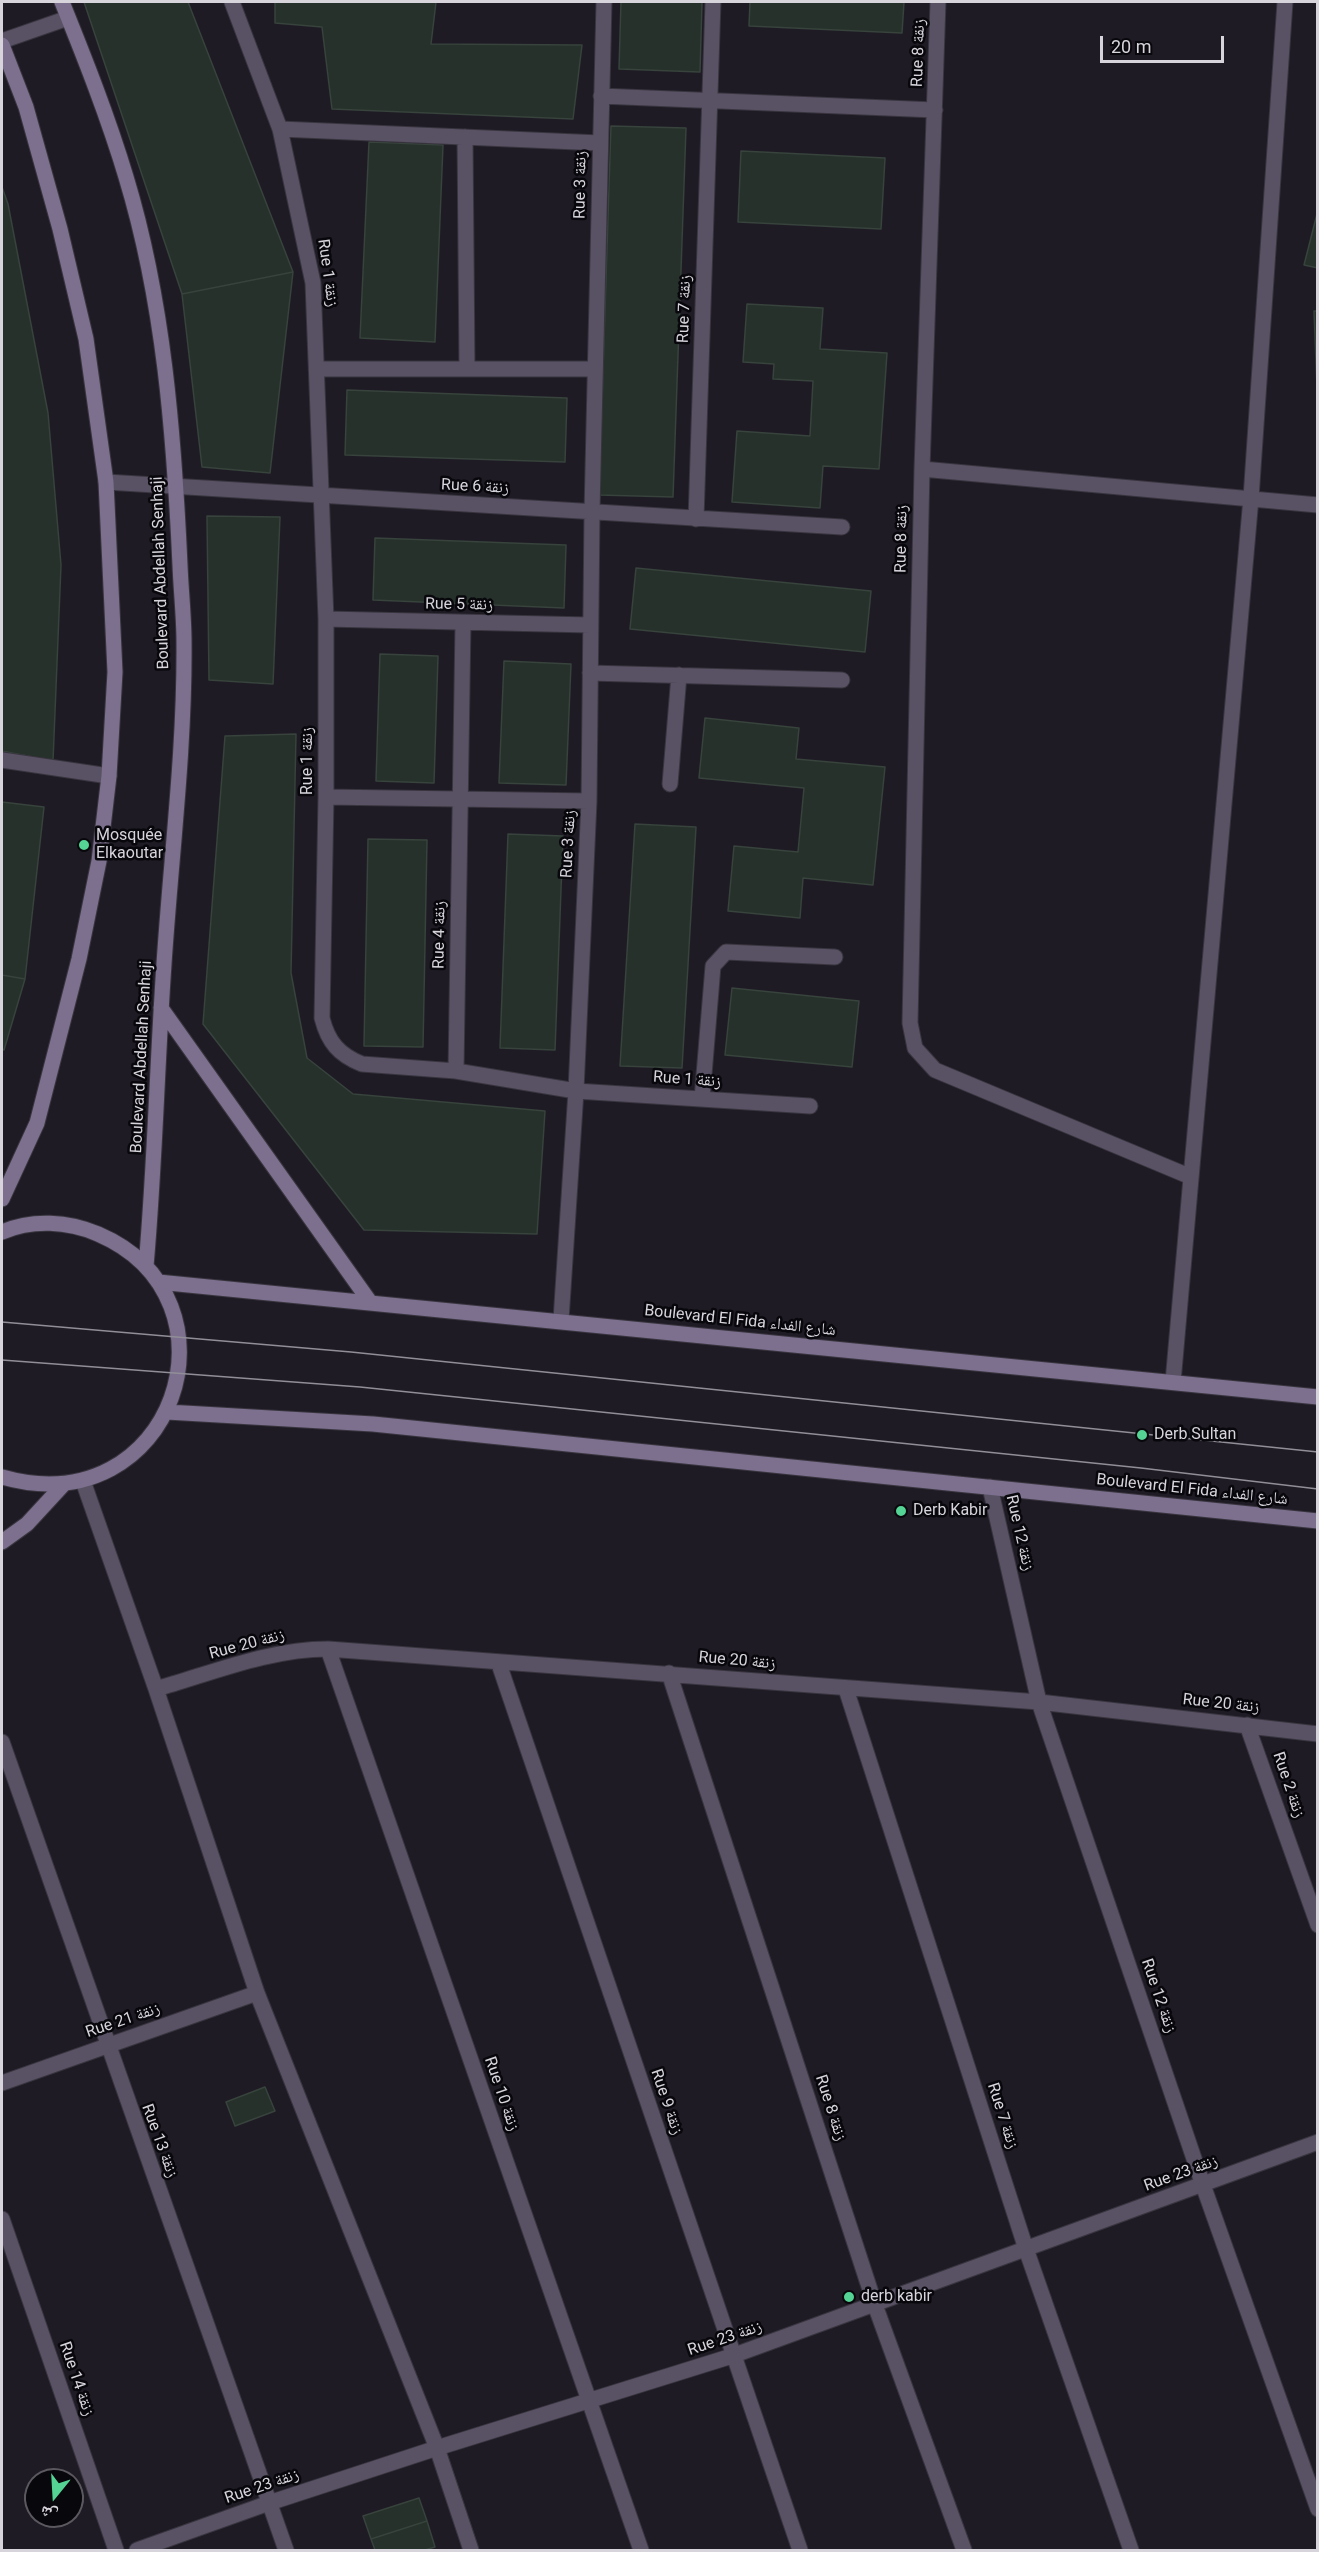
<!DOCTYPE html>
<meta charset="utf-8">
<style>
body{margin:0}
#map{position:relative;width:1319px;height:2552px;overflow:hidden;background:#1f1b25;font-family:Roboto,"Noto Naskh Arabic",sans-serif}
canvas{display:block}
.frame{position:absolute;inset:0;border:3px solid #d7d4dc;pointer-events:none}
.north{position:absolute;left:24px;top:2468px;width:60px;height:60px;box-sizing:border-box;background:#08070b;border:2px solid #5b595f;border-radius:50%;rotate:198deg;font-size:16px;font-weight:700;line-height:24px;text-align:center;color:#d7d4dc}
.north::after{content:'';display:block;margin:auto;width:21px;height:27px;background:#54d395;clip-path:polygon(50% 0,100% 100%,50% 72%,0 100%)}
.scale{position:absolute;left:1100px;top:36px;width:124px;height:27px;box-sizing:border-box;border:3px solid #d7d4dc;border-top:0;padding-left:8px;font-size:18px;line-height:21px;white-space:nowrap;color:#d7d4dc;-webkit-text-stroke:4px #08070b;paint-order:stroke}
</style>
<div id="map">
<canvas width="1319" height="2552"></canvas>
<div class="frame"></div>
<div class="north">ش</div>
<div class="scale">20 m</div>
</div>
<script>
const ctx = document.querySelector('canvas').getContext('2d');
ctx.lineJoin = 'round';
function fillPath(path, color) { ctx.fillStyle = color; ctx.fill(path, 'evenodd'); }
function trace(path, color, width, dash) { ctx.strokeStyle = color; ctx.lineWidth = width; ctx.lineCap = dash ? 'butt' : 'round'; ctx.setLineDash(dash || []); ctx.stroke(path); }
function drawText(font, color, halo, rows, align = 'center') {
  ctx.font = font + ' Roboto,"Noto Naskh Arabic",sans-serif'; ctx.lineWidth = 5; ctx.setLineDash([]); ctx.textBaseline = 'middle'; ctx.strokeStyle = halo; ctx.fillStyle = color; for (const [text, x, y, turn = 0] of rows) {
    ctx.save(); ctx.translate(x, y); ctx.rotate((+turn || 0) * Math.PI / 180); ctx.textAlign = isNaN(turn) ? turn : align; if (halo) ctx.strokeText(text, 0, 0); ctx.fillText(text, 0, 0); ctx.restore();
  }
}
const building = new Path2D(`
 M84,2H188L293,272L182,294Z
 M275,2H436L431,44L582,45L573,119L332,109L322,27L275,23Z
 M621,2H702L700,72L619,69Z
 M750,2H904L902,33L749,26Z
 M611,126L686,128L673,497L599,495Z
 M369,142L443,145L435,342L360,338Z
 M741,151L885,158L881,229L738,222Z
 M2,187L8,204L48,413L61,565L53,761L2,751Z
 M1318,210V268L1304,265Z
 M293,272L270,473L202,467L182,294Z
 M747,304L823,308L820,349L887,353L879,469L823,466L820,508L732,502L737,431L810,436L813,381L773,379L774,364L743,362Z
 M1314,311H1318V388H1317Z
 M347,390L567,398L565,462L345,455Z
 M207,516L280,517L273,684L209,680Z
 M375,538L566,545L564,608L373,600Z
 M636,568L871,591L865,652L630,629Z
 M380,654L438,656L434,783L376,781Z
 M504,661L571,664L566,785L499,783Z
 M705,718L799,728L796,759L885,767L873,885L803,878L800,918L728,911L734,846L798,852L804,788L699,778Z
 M296,734L291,973L307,1058L353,1094L545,1111L537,1234L364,1230L203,1024L225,736Z
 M2,802L44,807L25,979L2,975Z
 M635,824L696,827L682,1068L620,1066Z
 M508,834L563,836L555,1050L500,1048Z
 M368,839L427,840L423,1047L364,1046Z
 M2,975L25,979L4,1050L2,1049Z
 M732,988L859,1001L852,1067L725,1055Z
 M265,2087L275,2111L235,2126L226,2102Z
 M419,2498L427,2521L371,2539L363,2516Z
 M427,2521L435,2547L425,2550H375L371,2539Z`);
fillPath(building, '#25312a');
trace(building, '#37433c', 1.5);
const street = new Path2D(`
 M232,2L280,129L313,283L326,619V797L322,1018C328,1042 339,1055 362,1064L456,1071L576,1091L810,1106
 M938,2L922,469L910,1023L915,1048L935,1070L1191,1177
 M2,41L68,18
 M601,96L935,110
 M280,129L600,143
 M465,137L467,367
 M319,369H595
 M922,469L1318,505
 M106,482L842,527
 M696,519L713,2
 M326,619L590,625
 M590,673L842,680
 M2,760L109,776
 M670,784L679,675
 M326,797L589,801
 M456,1071L463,623
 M702,1099L713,966L726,952L835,957
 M561,1320L576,1091L589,801L592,511L604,2
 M1173,1382L1251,498L1285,2
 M83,1481L156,1689L257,1993L437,2448L471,2550
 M990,1487L1039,1702L1203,2185L1318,2509
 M328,1649L641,2550
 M499,1664L800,2550
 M669,1673L875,2305L964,2550
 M156,1689C212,1673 269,1649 328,1649L1039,1702L1318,1734
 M846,1689L1026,2249L1131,2550
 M1247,1725L1318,1925
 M2,1742L286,2550
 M2,2083L257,1993
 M2,2219L116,2550
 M137,2550L269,2503L437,2448L732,2356L1318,2142`);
const secondary = new Path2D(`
 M62,2C85,59 108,117 126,177C164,302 174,435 180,565C181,591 184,617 184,642C185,749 171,857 164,964C157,1065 155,1165 146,1266
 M2,45L26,107L60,229L86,339L106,482L115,672L109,776L99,861L79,959L37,1123L2,1199
 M161,1008L370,1302
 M2,1232C32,1219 68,1221 98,1234C249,1299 174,1526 2,1477
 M158,1282L1318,1397
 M167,1412L373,1424L1318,1521
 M2,1542L27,1524L63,1485`);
trace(street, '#39353f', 17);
trace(secondary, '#39353f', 17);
trace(street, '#595265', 15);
trace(secondary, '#7c708e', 15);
trace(new Path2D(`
 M2,1322L351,1352L1318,1452
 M2,1360L360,1387L1141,1468L1318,1489`), '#918e97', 1.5);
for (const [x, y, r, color] of [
 [84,845,6,"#54d395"],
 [1142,1435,6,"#54d395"],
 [901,1511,6,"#54d395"],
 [849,2297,6,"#54d395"]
]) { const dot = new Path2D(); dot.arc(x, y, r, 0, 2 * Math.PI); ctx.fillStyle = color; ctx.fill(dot); trace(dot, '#08070b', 2); }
drawText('16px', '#d7d4dc', '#08070b', [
 ["Rue 8 زنقة",919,53,-88],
 ["Rue 3 زنقة",581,185,-89],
 ["Rue 1 زنقة",327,273,82],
 ["Rue 7 زنقة",685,309,-88],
 ["Rue 6 زنقة",475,487,3],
 ["Rue 8 زنقة",902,539,-89],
 ["Boulevard Abdellah Senhaji",161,573,-92],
 ["Rue 5 زنقة",459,605,1],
 ["Rue 1 زنقة",308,761,-90],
 ["Rue 3 زنقة",569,844,-87],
 ["Rue 4 زنقة",440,935,-89],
 ["Boulevard Abdellah Senhaji",142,1057,-87],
 ["Rue 1 زنقة",687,1080,4],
 ["Boulevard El Fida شارع الفداء",740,1321,6],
 ["Boulevard El Fida شارع الفداء",1192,1490,6],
 ["Rue 12 زنقة",1019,1533,77],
 ["Rue 20 زنقة",247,1645,-15],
 ["Rue 20 زنقة",737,1661,5],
 ["Rue 20 زنقة",1221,1704,6],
 ["Rue 2 زنقة",1288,1785,71],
 ["Rue 12 زنقة",1158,1996,71],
 ["Rue 21 زنقة",123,2021,-19],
 ["Rue 10 زنقة",501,2094,71],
 ["Rue 9 زنقة",666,2102,71],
 ["Rue 8 زنقة",830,2108,72],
 ["Rue 7 زنقة",1002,2116,72],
 ["Rue 13 زنقة",159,2141,70],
 ["Rue 23 زنقة",1181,2174,-20],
 ["Rue 23 زنقة",725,2339,-19],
 ["Rue 14 زنقة",76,2379,71],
 ["Rue 23 زنقة",262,2487,-19]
]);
drawText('16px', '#d7d4dc', '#08070b', [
 ["Mosquée",96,836],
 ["Elkaoutar",96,854],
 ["Derb Sultan",1154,1435],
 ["Derb Kabir",913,1511],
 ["derb kabir",861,2297]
], 'left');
</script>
